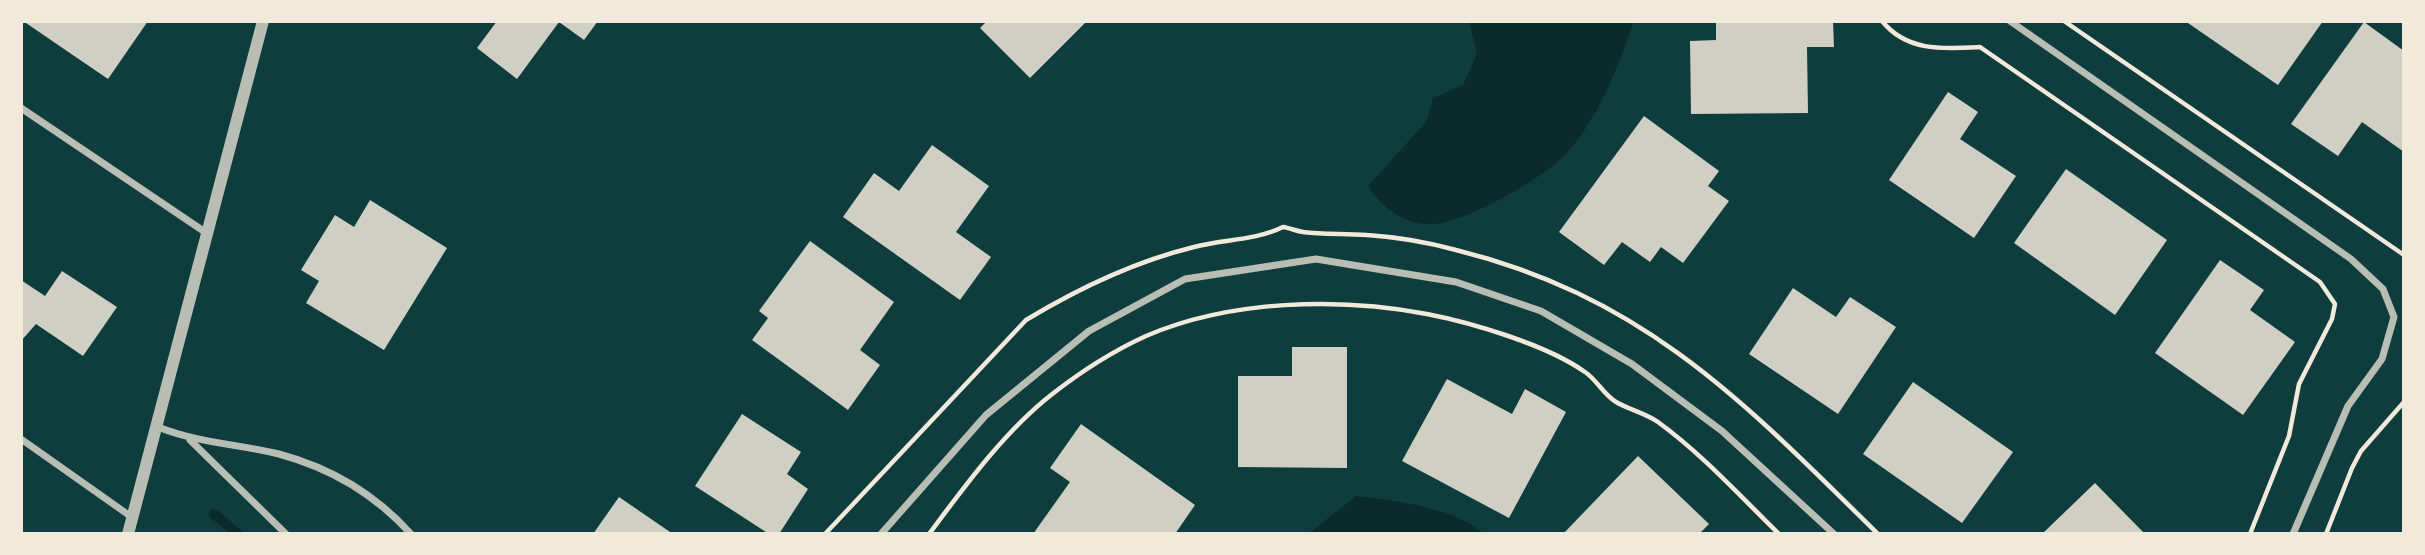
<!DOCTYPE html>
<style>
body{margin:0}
#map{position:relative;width:2425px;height:555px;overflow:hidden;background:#0f3d3e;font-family:"Archivo Narrow",sans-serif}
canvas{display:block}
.frame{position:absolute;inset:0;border:23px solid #f1e9da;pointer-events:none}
</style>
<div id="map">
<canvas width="2425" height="555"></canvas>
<div class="frame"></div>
</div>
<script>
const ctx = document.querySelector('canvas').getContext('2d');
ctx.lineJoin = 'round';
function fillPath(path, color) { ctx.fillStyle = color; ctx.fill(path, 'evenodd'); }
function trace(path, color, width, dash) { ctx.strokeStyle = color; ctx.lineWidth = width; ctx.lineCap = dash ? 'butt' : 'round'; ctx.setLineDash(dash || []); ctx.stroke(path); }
fillPath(new Path2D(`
 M1469,21H1634C1618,67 1597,123 1562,158C1539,180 1466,222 1434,224C1406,226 1382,208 1368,186L1426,122L1433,98L1463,85L1477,54Z
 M1356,496C1395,501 1455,507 1484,534H1308Z`), '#0a2a2b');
trace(new Path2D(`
 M214,514L238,534`), '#0a2a2b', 10);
fillPath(new Path2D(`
 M23,21H148L108,79Z
 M497,21H598L584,40L559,22L517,79L477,48Z
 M987,21H1087L1030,78L980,28Z
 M1716,21H1833L1834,47H1807L1808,113L1691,114L1690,41L1716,40Z
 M2185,21H2323L2278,85Z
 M2364,22L2404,51V152L2362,122L2338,156L2291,124Z
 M1948,92L1978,112L1960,139L2016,176L1974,238L1889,180Z
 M1644,116L1719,171L1708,186L1729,201L1683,263L1661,247L1650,262L1622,242L1604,265L1559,232Z
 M932,145L989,186L956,232L991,257L960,300L843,217L874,173L899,191Z
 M2066,169L2167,240L2115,315L2014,243Z
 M370,200L447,248L384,350L306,303L319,281L301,270L335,215L354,227Z
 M810,241L894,302L860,350L880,365L848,410L752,340L768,318L759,311Z
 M2220,260L2264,290L2250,310L2295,342L2243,415L2155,353Z
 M62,271L117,307L83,356L36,324L21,341V280L45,296Z
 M1793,288L1836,317L1850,297L1896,327L1838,414L1749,354Z
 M1292,347H1347V468L1238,467V376H1292Z
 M1447,379L1512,414L1525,389L1566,412L1509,518L1402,461Z
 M1913,382L2013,452L1962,523L1863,454Z
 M742,414L801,452L787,474L808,489L779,534H769L695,486Z
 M1081,424L1195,505L1175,534H1033L1070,482L1050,468Z
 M1638,456L1709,524L1699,534H1563Z
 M2095,483L2145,534H2042Z
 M619,497L673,534H593Z`), '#cfcfc3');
trace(new Path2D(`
 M1882,21C1907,52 1943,49 1980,47L2320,282L2335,304L2332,319L2299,384L2289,436L2250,534
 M2064,21L2404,255
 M825,534L1026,320C1079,288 1133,262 1194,247C1224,239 1254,241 1283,227C1290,228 1296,231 1303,232C1324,235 1346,233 1367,235C1397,237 1427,242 1456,250C1645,297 1745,403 1878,534
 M929,534C965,486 1004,432 1051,395C1079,373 1113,351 1146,336C1229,300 1339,297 1427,314C1473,323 1547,345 1585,372C1597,380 1603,394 1616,402C1630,410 1645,413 1658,422C1702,454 1740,496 1779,534
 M2326,534L2352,468L2361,451L2404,402`), '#f1e9da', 4.5);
trace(new Path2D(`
 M2010,21L2351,259L2383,289L2394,317L2382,359L2348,406L2293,534
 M21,108L208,234
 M158,427C198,443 238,444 279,454C331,468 375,494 411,534
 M21,439L133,518
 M190,440L286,534
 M881,534L986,415L1089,331L1185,279L1316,259L1456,282L1541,311L1632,364L1722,431L1834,534`), '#b8beb3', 7);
trace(new Path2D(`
 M128,534L263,21`), '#b8beb3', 12);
</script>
